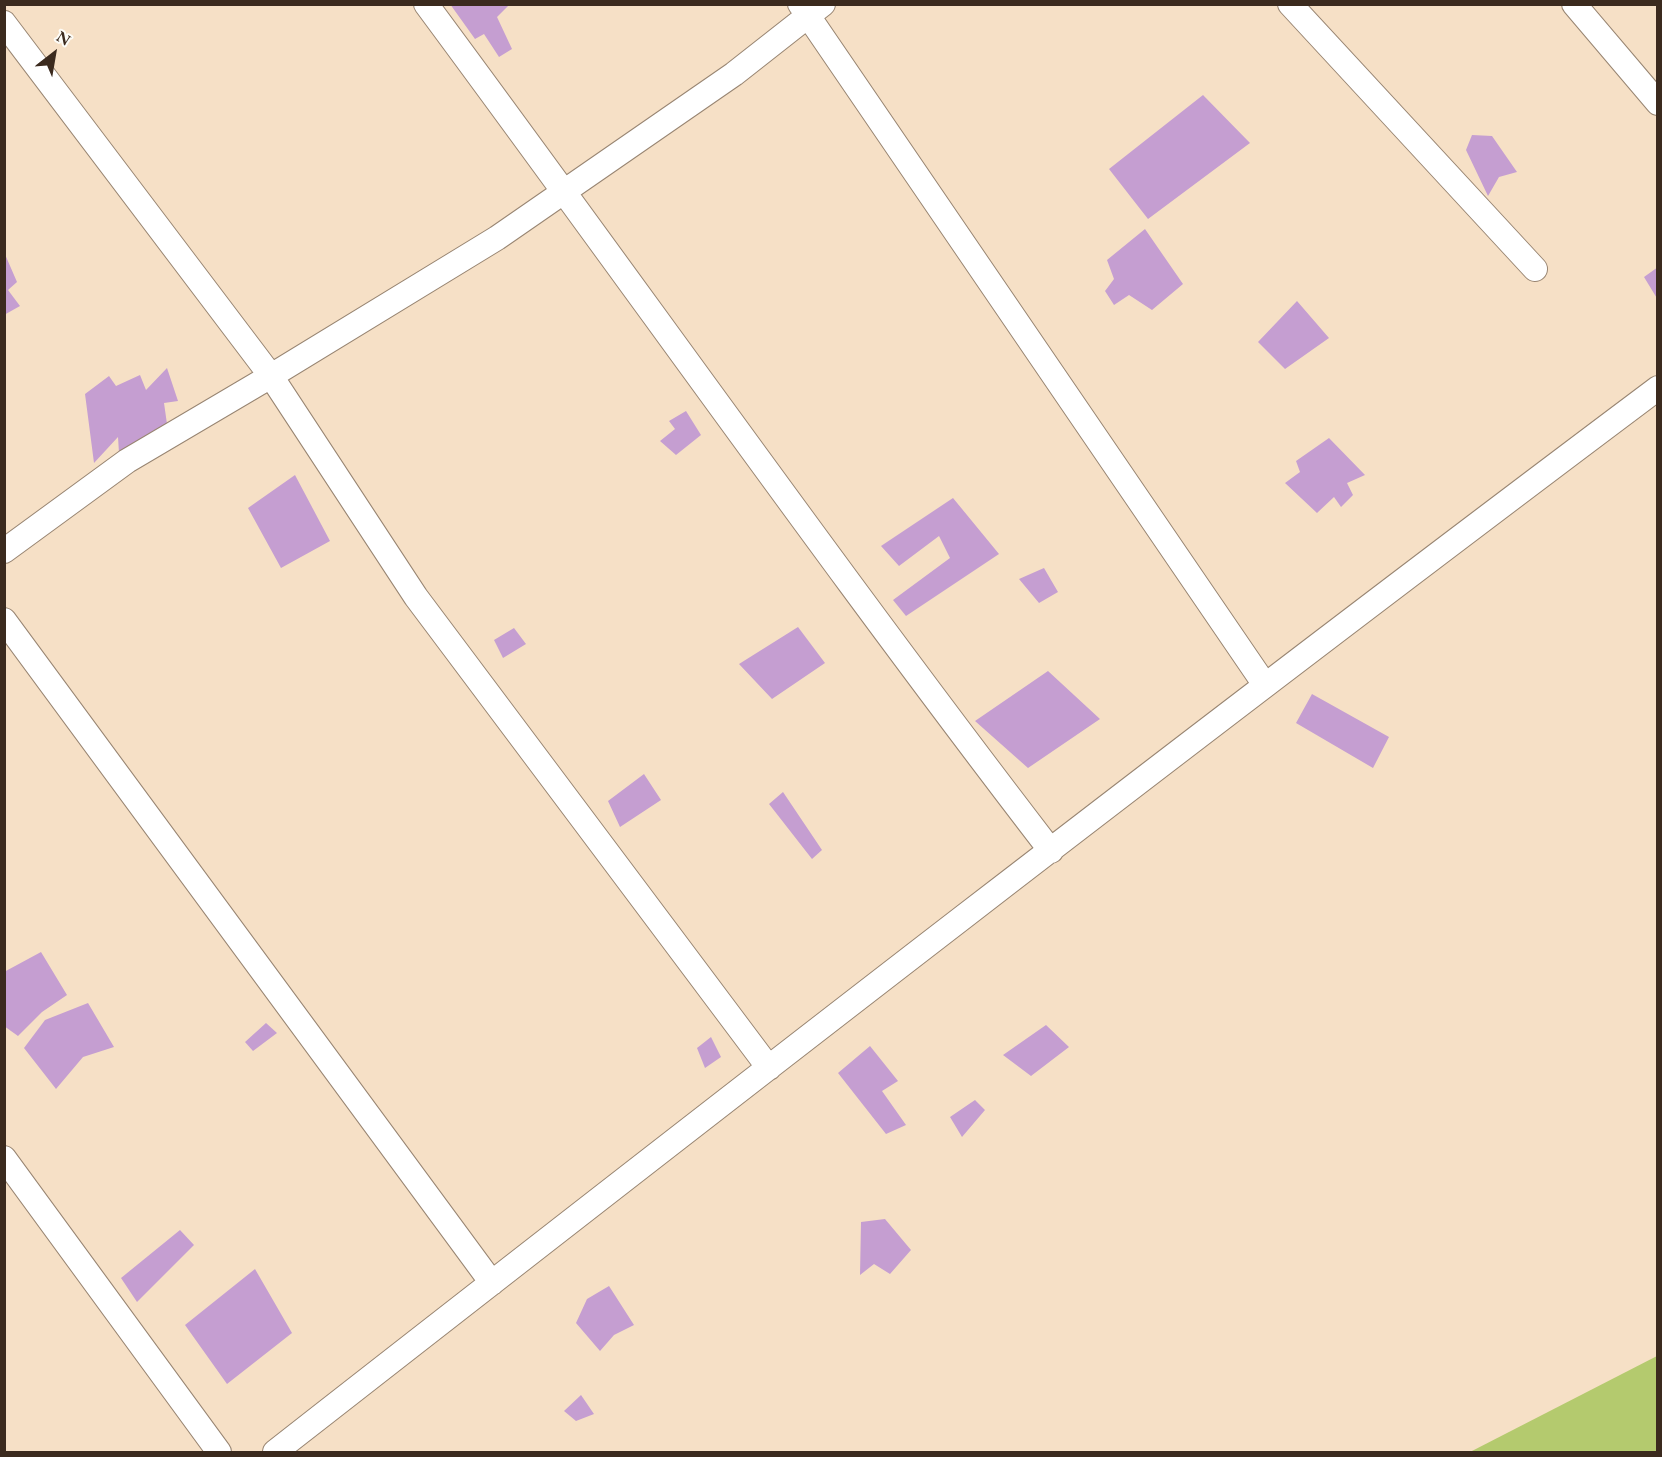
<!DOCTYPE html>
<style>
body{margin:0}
#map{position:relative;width:1662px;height:1457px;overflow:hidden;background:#f6e0c6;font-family:"EB Garamond",serif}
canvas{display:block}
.frame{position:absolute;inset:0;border:6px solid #3b2a1e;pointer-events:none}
.north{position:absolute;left:24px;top:24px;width:60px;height:60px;-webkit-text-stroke:4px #fdfcf7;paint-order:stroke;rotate:31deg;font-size:16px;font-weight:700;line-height:24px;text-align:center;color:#3b2a1e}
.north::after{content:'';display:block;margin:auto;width:21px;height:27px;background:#3b2a1e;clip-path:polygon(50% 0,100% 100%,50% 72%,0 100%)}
</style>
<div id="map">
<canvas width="1662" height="1457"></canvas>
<div class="frame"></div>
<div class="north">N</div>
</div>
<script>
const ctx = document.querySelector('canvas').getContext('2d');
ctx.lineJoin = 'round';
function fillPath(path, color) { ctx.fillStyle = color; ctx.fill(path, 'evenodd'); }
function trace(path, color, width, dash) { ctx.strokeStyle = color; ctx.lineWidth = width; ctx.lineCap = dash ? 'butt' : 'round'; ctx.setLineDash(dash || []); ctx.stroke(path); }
fillPath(new Path2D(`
 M1657,1356V1452H1470Z`), '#b4ca6e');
fillPath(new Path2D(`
 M450,4H510L497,17L512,49L499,57L484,34L475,39Z
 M1203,95L1250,143L1148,219L1109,169Z
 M1472,135L1492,136L1517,172L1499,177L1488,196L1466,150Z
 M1145,229L1183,284L1152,310L1129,295L1114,305L1105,291L1114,279L1107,260Z
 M4,252L17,282L8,290L20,306L4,315Z
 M1658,267V300L1644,277Z
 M1297,301L1329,338L1285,369L1258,342Z
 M167,368L178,401L164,403L167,424L119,453L118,437L94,463L85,394L109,376L116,386L140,375L146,390Z
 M686,411L701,435L676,455L660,441L675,429L669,421Z
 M1329,438L1365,475L1347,483L1353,495L1341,507L1334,497L1317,513L1285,483L1300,472L1296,461Z
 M295,475L330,541L281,568L248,508Z
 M953,498L999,554L906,616L893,600L950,558L939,536L899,566L881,546Z
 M1044,568L1058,592L1039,603L1019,579Z
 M798,627L825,663L772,699L739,664Z
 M514,628L526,644L503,658L494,640Z
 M1048,671L1100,719L1028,768L975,721Z
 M1312,694L1389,737L1373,768L1296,723Z
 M644,774L661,800L620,827L608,801Z
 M783,792L822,850L812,859L769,804Z
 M41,952L67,995L42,1012L18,1036L4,1026V972Z
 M88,1003L114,1047L83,1057L56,1089L24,1048L45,1020Z
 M266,1023L277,1033L253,1051L245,1042Z
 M1046,1025L1069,1047L1031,1076L1003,1055Z
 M711,1037L721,1057L705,1068L697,1048Z
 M870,1046L898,1081L882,1091L906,1125L886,1134L838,1073Z
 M975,1100L985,1110L962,1137L950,1117Z
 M885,1219L911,1250L890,1274L874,1264L860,1275L861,1222Z
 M180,1230L194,1245L137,1302L121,1278Z
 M255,1269L292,1333L227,1384L185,1325Z
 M609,1286L634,1325L614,1335L600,1351L576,1323L587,1299Z
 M581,1395L594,1414L576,1421L564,1411Z`), '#c59ed1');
const street = new Path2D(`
 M426,4C635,286 837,573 1051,851
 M800,4L1265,685
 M1290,4L1535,269
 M1574,4L1658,103
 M4,23L271,376L416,597L769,1068
 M4,551L127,461L271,376L497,238L734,74L823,4
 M4,620L492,1283
 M4,1158L219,1452
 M275,1452C733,1094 1193,737 1658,388`);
trace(street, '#988572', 26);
trace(street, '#fff', 24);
</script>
